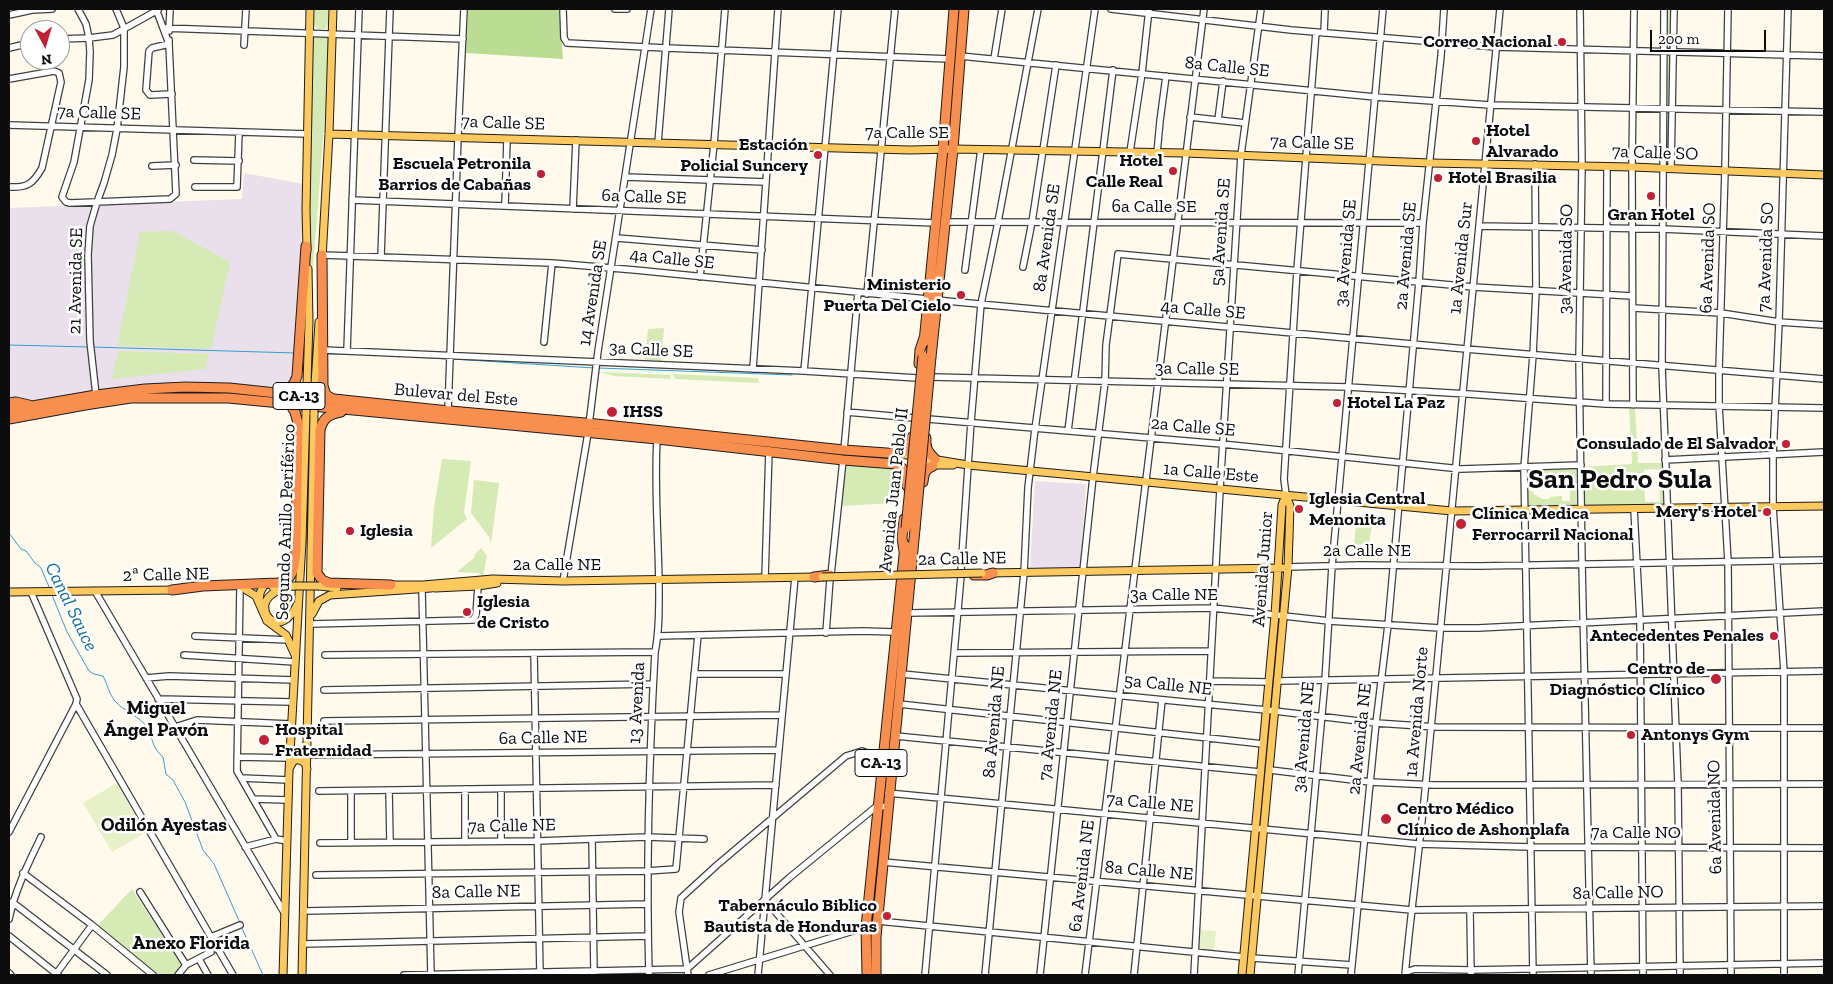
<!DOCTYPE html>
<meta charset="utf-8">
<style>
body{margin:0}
#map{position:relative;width:1833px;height:984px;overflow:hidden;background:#fffaec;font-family:"Zilla Slab",serif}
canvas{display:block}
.frame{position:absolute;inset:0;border:10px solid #0c0c0c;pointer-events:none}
.north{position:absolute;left:20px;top:20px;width:50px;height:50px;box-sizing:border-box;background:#fff;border:1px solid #9e9e9e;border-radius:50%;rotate:174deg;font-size:14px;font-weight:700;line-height:20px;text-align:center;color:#0c0c0c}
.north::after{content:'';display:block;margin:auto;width:18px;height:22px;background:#c12035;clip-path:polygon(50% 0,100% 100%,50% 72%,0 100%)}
.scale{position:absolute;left:1650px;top:30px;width:116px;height:22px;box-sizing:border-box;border:2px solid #0c0c0c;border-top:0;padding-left:6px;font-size:15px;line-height:18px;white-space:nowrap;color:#0c0c0c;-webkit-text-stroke:4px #fff;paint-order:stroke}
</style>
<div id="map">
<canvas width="1833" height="984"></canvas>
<div class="frame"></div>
<div class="north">N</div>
<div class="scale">200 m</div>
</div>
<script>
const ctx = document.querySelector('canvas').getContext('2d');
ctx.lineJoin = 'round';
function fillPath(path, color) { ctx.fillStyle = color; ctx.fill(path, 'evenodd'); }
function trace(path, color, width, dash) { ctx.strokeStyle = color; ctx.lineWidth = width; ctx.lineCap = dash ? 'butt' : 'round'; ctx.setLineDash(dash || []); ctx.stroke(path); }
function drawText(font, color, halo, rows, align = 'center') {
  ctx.font = font + ' "Zilla Slab",serif'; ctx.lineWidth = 5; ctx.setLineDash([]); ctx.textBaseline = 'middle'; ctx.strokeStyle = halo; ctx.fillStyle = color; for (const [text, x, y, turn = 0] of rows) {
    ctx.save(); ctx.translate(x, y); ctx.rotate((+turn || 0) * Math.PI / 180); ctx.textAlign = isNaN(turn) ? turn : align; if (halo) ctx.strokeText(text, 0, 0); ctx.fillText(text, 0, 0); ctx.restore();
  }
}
fillPath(new Path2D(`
 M244,173L304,184L295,377L285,387L179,381L105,389L9,407V208L242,199Z
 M1035,481L1086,484L1080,570L1030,567Z`), '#eae0ec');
fillPath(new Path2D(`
 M314,9H329V24L325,29H318L313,24Z
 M1664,9H1670L1669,164H1663Z
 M312,35L331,37L311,294L307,205Z
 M173,231L230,262L211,349L117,346L140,232Z
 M664,328L661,361L645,360L648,329Z
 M118,351L209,354L205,369L112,379Z
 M600,372L670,375L671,379L614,376Z
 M673,374L758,378L759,383L675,379Z
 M1629,406H1635L1638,463H1662L1665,505L1582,507L1581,467L1632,464ZM1650,469L1659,470L1660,502H1645L1644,470Z
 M442,459L471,461L464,513L467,519L431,548L434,508Z
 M844,463L900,467L896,503L839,506Z
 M1576,468L1577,507L1528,509L1526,470ZM1540,474H1550L1551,478H1561V474H1570V501H1562V496L1550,497V499H1541L1540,497H1537V495H1534L1533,491H1529V485H1534V481L1540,478Z
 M474,480L499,483L491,544L489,537L471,513Z
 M1356,523L1372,525L1369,544L1354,545Z
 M481,548L487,556L483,576L478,573L457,572L475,557L474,555Z
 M132,889L182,966L174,975H159L98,925Z`), '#d5eab4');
fillPath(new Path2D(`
 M468,9H559L563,59L466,53Z`), '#badc93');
fillPath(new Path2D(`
 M117,783L145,833L112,852L83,803Z
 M1200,930L1216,931L1214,952L1198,950Z`), '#e6f1c7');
trace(new Path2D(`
 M9,345L88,347
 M92,347L295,353
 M327,354H360
 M414,357L448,359
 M452,359L594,368
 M598,368L792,375
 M9,533L21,549L26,551L35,563L41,568L50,589
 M52,595L67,632L89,671L94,674L103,676C107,683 109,694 115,701C124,712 141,716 148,729C153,740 153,749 163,757L166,774L173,780L185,802L203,850L214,864L240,923
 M241,926L263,975`), '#339fd2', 1);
const minor = new Path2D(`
 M78,9L86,24L89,38L90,52L89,80L74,162L62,197L66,202L70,203L170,199L176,194L169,44L156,9
 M563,9L564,38L567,43L666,48L950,59
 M615,9H627
 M1111,9L1291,30L1496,47L1824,56
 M1580,9L1582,165L1579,359L1582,563L1591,975
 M1664,9L1662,366L1678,785L1680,975
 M1728,9L1725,170L1719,370V405L1728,562L1731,975
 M9,15L32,10L52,9
 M165,28L463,39
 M169,31L170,9
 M1324,33L1325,9
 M60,39L89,38L113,35L158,10
 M169,40V44L152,48L149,51L146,90L150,95L172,94
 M244,45L246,9
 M9,48L30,43
 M960,56L1375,97L1490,105L1824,112
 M994,59L1002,9
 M9,79L54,71L59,73L61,82L42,168C33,184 27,188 9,187
 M1190,117L1245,123
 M1218,120L1223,81
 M9,125L308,134
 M658,143L669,9
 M1130,152L1142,73L1149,9
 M1157,153L1160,121L1166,76
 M194,160L239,161
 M152,166L176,165
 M1671,168L1674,9
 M626,177L766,182
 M195,187H237L239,132
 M352,200L935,223
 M505,206L507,139
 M573,209L576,140
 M945,222L1423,223
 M1479,226L1662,229L1824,236
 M617,238L762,250
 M322,255L552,263L635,270L927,299
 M381,256L390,9
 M1023,267L1032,222L1056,65
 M965,270L981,149
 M700,277L714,144L725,9
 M867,294L895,9
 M936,300L1466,349L1824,379
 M1633,308L1721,313L1779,322L1824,325
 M544,342L552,263
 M323,350L804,371L917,378
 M347,351L359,9
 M753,369L778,9
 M804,371L838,9
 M932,377L1348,387L1468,394L1606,404L1824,408
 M94,397L96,395L90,341L88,255L90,226L97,202L104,183L112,155L117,129L124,67V28L116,9
 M1606,404L1607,166
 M1633,405L1632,167L1634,9
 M448,411L458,137L464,9
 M847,412L914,418
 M928,419L1222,444L1461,469L1581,465
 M1068,431L1113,70
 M844,450L858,293
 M1665,460L1824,452
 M1286,495L1284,479L1297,270L1316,32
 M1634,509L1640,621L1643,975
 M1288,567L1360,565L1480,566L1824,560
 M961,571L971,422L981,304L998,222L1038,9
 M831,575L843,460
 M765,578L769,450
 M563,581L588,433L598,351L651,9
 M240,588L237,771L276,839
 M422,590L431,975
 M95,591L285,914
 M908,613L1213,608L1329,621L1440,628H1478L1824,611
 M310,624L473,620L476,615L478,586
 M826,633L830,579
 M195,636L289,640
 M658,636L863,631L894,632
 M534,653L540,975
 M955,653L1211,651
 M184,655L295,662
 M325,655L655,652
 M694,674H786
 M902,674L1266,710L1376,723L1436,727L1824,728
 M146,678L169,676L294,680
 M1210,681L1269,682
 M1278,681L1824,671
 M324,690L653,684
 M158,699L292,702
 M76,704L233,975
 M899,704L1263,744
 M324,721L782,715
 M175,727L197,720L291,724
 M896,736L1260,772
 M308,755L779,750
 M237,757L289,758
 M1270,770L1370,782L1434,785L1824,784
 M241,778L289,780
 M465,789V842
 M501,789V841
 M389,790L390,842
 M319,791L776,785
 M888,793L1418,844L1531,847L1824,848
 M253,799L288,800
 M9,832L76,704L77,699L31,592
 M592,839L594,973
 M320,843L538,841L647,837L704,839
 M351,843V791
 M245,847L276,839L287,841
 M883,862L1412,910L1824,906
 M23,873L92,925L153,975
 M316,875L647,871L676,869L698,635
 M140,892L186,965
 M765,900L830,975
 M12,902L107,975
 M1470,910L1471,975
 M305,911L648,904
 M9,919C15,890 28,864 41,837
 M878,921L1244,957
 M9,936L58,975
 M211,937L240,925
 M303,944L648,936
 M1252,958L1352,965
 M199,959L208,975
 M1406,972L1415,969L1471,970L1824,963
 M9,973L11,975
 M56,974L92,925
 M178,975L186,965L211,952
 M404,975L687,969L789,878L877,806L889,807
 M649,975C646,867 649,760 655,652C659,633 659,614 659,594C659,542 654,491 657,439
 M688,975L679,912L681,898L717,865L846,756L862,751L882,759
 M709,975L866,927
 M758,975L795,577
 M925,975L961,576
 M985,975L1024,573L1028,488L1035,429L1095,9
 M1040,975L1093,477L1105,382L1106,345L1118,254L1473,287L1632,296
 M1085,975L1204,9
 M1134,975L1162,700
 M1194,975L1220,489L1241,155L1261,9
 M1298,975L1325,681L1332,566L1383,9
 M1351,975L1376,723L1388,625L1419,282L1423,223L1441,56L1444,9
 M1405,975C1411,910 1420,846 1426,781C1450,524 1475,266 1500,9
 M1533,975L1524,468L1533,355L1536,290L1535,164
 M1784,975V672L1773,507V456L1779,322L1788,9`);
const major = new Path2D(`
 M329,134L910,150L953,149L1185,153L1430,163L1632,167L1824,175
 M307,251L306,210L310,9
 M322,259L329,134L333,9
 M307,383L309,322L308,269
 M315,384L319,322
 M901,454L968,465L1452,511L1824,506
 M928,465H953
 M989,573L1283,568
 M386,585H423L493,579L563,581L817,577
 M319,586L337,588
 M273,587L295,586
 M284,587C278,590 272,593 268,598C256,613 280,640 297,605
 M243,588L256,596L267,621L286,635L295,655
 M435,588L478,586L497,583
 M9,592L177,590
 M259,601L260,593L263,587
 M312,614L319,601L330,595L431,588
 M290,767L294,760H300L305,763L307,769
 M283,975L289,771L302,542L306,412
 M302,975L314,413
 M1242,975L1275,615L1282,505L1286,495
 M1250,975L1288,567L1290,506L1286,495`);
const highway = new Path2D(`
 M322,255L323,386L326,395L333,399
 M924,342L943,149L954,9
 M931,357L953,149L964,9
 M919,364L920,350L924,338
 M279,393C289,390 294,386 297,376L306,246
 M9,403L16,402L29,405
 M9,410L96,395L145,389L185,387L229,388L439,410L596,424L844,450L901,454L910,447L912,437
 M341,412C329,414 323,418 320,430L317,573L322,580L329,583L391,585
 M9,419L85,405L131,398H228L657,439L843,460L895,464C906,468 907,475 907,486
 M926,438C925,448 928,452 935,459
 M923,482C924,473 925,469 933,466
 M904,519L902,538L904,551
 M974,575H987L993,573
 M814,577L830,575
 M172,590L203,586L278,583C295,580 294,565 296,551L298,423L295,412L290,404
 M867,975L866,927L905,545
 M876,975V937L915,529`);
trace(minor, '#3f3f3f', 8);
trace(major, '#1d1d1d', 9);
trace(highway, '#1d1d1d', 11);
trace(minor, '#fff', 5.5);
trace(major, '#fdc95e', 7);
trace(highway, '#f98f4f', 9);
const majorBridge = new Path2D(`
 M306,412L307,383
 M314,413L315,384
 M822,577L982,573
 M295,586H319`);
const highwayBridge = new Path2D(`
 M906,528L923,356
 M915,529L931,357`);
trace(majorBridge, '#1d1d1d', 9, []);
trace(highwayBridge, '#1d1d1d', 11, []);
trace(majorBridge, '#fdc95e', 7);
trace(highwayBridge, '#f98f4f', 9);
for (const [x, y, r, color] of [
 [1562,42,5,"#c12035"],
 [1476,141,5,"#c12035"],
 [818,155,5,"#c12035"],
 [1173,171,5,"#c12035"],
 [541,174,5,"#c12035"],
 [1438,178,5,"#c12035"],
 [1651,196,5,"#c12035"],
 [961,295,5,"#c12035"],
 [1337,403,5,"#c12035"],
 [612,412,6,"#c12035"],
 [1786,444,5,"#c12035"],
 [1299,509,5,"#c12035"],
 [1767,512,5,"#c12035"],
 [1461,524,6,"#c12035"],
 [350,531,5,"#c12035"],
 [467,612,5,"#c12035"],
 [1774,636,5,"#c12035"],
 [1716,679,6,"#c12035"],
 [1631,735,5,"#c12035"],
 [264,740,6,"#c12035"],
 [1386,819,6,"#c12035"],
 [887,916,5,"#c12035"]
]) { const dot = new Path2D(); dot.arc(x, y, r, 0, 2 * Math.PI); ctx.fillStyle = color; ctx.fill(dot); trace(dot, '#fff', 2); }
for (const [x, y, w] of [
 [299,396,52],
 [881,763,52]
]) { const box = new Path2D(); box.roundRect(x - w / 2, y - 13.5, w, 27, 4); ctx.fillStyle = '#fff'; ctx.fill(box); trace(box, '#0c0c0c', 1); }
drawText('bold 16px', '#0c0c0c', null, [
 ["CA-13",299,396],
 ["CA-13",881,763]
]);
drawText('bold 18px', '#0c0c0c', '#fff', [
 ["Correo Nacional",1552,42,"right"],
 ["Hotel",1486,131],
 ["Alvarado",1486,152],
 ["Estación",808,145,"right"],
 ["Policial Suncery",808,166,"right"],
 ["Hotel",1163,161,"right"],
 ["Calle Real",1163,182,"right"],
 ["Escuela Petronila",531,164,"right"],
 ["Barrios de Cabañas",531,185,"right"],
 ["Hotel Brasilia",1448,178],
 ["Gran Hotel",1651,215,"center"],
 ["Ministerio",951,285,"right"],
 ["Puerta Del Cielo",951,306,"right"],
 ["Hotel La Paz",1347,403],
 ["IHSS",623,412],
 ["Consulado de El Salvador",1776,444,"right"],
 ["Iglesia Central",1309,499],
 ["Menonita",1309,520],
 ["Mery's Hotel",1757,512,"right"],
 ["Clínica Medica",1472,514],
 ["Ferrocarril Nacional",1472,535],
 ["Iglesia",360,531],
 ["Iglesia",477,602],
 ["de Cristo",477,623],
 ["Antecedentes Penales",1764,636,"right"],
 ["Centro de",1705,669,"right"],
 ["Diagnóstico Clínico",1705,690,"right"],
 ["Hospital",275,730],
 ["Fraternidad",275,751],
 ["Antonys Gym",1641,735],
 ["Centro Médico",1397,809],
 ["Clínico de Ashonplafa",1397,830],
 ["Tabernáculo Biblico",877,906,"right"],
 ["Bautista de Honduras",877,927,"right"]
], 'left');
drawText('18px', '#0c0c0c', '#fff', [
 ["8a Calle SE",1227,67,6],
 ["7a Calle SE",99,113,2],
 ["7a Calle SE",503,123,2],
 ["7a Calle SE",907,133],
 ["7a Calle SE",1312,143,2],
 ["7a Calle SO",1655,153,2],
 ["6a Calle SE",644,197,2],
 ["6a Calle SE",1154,207],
 ["5a Avenida SE",1221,232,-86],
 ["8a Avenida SE",1047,238,-82],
 ["3a Avenida SE",1346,253,-85],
 ["2a Avenida SE",1406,256,-85],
 ["7a Avenida SO",1766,257,-88],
 ["1a Avenida Sur",1461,258,-84],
 ["6a Avenida SO",1708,258,-88],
 ["4a Calle SE",672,259,6],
 ["3a Avenida SO",1566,259,-89],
 ["21 Avenida SE",76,281,-89],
 ["14 Avenida SE",593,293,-81],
 ["4a Calle SE",1203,310,5],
 ["3a Calle SE",651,350,3],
 ["3a Calle SE",1197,369,1],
 ["Bulevar del Este",456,395,5],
 ["2a Calle SE",1193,427,5],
 ["1a Calle Este",1211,473,5],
 ["Avenida Juan Pablo II",894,490,-84],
 ["Segundo Anillo Periférico",286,522,-88],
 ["2a Calle NE",1367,551],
 ["2a Calle NE",962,559,-1],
 ["2a Calle NE",557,565],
 ["Avenida Junior",1263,569,-86],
 ["2ª Calle NE",166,575,-1],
 ["3a Calle NE",1174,595],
 ["5a Calle NE",1168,685,6],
 ["13 Avenida",637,703,-87],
 ["1a Avenida Norte",1417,712,-85],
 ["8a Avenida NE",994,722,-85],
 ["7a Avenida NE",1051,725,-84],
 ["3a Avenida NE",1304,737,-85],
 ["6a Calle NE",543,738,-1],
 ["2a Avenida NE",1360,739,-84],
 ["7a Calle NE",1150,803,5],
 ["6a Avenida NO",1715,817,-91],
 ["7a Calle NE",512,826,-1],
 ["7a Calle NO",1636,833],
 ["8a Calle NE",1149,871,5],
 ["6a Avenida NE",1082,876,-83],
 ["8a Calle NE",476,892,-1],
 ["8a Calle NO",1618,893,-1]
]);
drawText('italic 19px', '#126fa2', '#fff', [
 ["Canal Sauce",71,607,64]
]);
drawText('bold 19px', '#0c0c0c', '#fff', [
 ["Miguel",156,709],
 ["Ángel Pavón",156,731],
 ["Odilón Ayestas",164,826],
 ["Anexo Florida",191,944]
]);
drawText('bold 28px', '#0c0c0c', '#fff', [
 ["San Pedro Sula",1620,480]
]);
</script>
